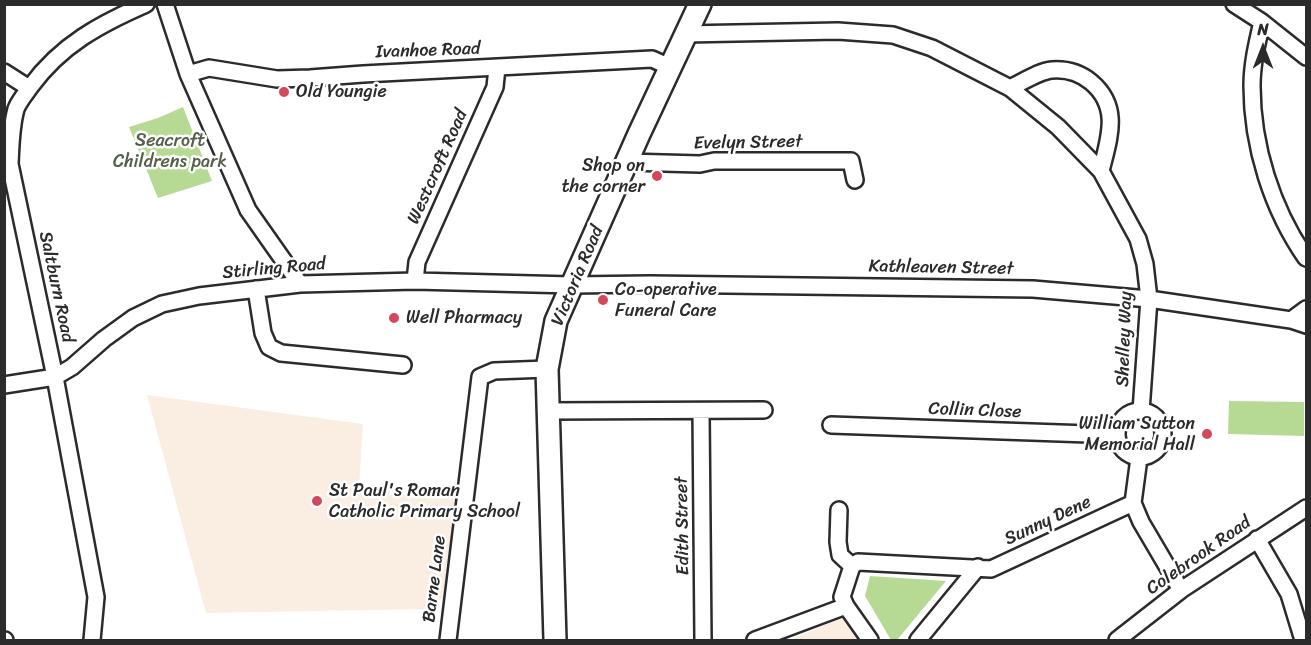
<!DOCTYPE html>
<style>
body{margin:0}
#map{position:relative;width:1311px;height:645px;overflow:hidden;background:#fff;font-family:Sriracha,sans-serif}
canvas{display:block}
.frame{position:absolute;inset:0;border:6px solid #2b2b2b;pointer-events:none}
.north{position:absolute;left:1233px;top:18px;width:60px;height:60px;-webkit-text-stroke:4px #fff;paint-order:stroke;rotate:0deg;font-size:16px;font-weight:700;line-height:24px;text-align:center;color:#2b2b2b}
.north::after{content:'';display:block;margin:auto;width:21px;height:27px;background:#2b2b2b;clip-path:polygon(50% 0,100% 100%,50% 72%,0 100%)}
</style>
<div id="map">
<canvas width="1311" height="645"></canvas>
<div class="frame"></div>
<div class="north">N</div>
</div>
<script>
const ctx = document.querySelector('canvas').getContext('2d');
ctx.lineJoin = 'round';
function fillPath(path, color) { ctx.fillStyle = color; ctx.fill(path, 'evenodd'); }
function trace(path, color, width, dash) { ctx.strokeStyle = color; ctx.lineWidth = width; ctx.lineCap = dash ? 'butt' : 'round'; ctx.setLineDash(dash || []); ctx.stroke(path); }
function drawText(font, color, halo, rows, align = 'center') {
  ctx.font = font + ' Sriracha,sans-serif'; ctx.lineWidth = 5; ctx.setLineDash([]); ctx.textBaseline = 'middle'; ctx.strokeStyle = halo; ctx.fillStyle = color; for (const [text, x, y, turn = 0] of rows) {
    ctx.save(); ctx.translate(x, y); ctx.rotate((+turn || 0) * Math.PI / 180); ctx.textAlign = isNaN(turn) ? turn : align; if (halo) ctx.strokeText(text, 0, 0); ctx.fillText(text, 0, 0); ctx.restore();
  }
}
fillPath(new Path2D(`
 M147,395L363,424L359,488L389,489L390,495L450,494L456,498L459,505L446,600L432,598L431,609L206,613Z
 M844,617L860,640H789Z`), '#faeee2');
fillPath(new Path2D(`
 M183,107L212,181L158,198L129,127L158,118Z
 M1229,401L1304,402V436L1228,434Z
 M870,576L946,581L897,640H891L865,596Z`), '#b6da94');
const street = new Path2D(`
 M165,4L188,74L248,210L300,284
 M1234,4L1262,22L1306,57
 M1262,22C1257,43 1252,64 1252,86C1252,146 1272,209 1306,258
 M685,34L838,31L893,35L932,48L1010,88L1058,127L1101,171L1138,239L1145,264L1149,299L1141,411
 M4,72L29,88
 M188,74L209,68L277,79L310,78L363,74L652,59L670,67
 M1010,88C1023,82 1039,71 1052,70C1066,69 1080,73 1091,82C1121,107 1109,138 1101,171
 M627,162L700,164L714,161H851L855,180
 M415,281L417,262L495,87L497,68
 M256,289L263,333L269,347L281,353L403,365
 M1291,320L1306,309
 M4,385L55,377L72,367L104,339L133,318L162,304L199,296L300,284L415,281L572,285L650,284L1033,289L1149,299L1291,320L1306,325
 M547,411L764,410
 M1117 434a23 23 0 1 1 46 0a23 23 0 1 1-46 0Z
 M701,412L703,640
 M831,425L1117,435
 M1139,458L1133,503L1141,522L1181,590
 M839,510L838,542L840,555L852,566
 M1257,539L1289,594L1303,640
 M4,640H5
 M92,640L96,597L55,377L10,164C11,145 11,127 16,109C19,101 26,93 31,86C61,45 100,24 146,4
 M448,640L480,377L494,371L547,369
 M755,640L846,606
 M870,640L846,606L842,597L852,566L858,562L991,569L1133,503
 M918,640L978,567
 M1117,640L1181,590L1306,508`);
const secondary = new Path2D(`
 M555,640L547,369L556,321L639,134L700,4`);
trace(street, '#2b2b2b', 20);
trace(secondary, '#2b2b2b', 26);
trace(street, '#fff', 15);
trace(secondary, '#fff', 21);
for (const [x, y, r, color] of [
 [284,92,6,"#d1495b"],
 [657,176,6,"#d1495b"],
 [603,300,6,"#d1495b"],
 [394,318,6,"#d1495b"],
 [1207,434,6,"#d1495b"],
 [317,501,6,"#d1495b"]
]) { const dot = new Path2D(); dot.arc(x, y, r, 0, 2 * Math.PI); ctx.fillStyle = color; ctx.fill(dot); trace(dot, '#fff', 2); }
drawText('18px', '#2b2b2b', '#fff', [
 ["Ivanhoe Road",428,51,-2],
 ["Evelyn Street",748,143,-1],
 ["Westcroft Road",438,167,-66],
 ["Kathleaven Street",941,268,1],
 ["Stirling Road",274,269,-5],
 ["Victoria Road",578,276,-67],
 ["Saltburn Road",56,287,78],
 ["Shelley Way",1125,339,-88],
 ["Collin Close",975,411,2],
 ["Sunny Dene",1048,521,-25],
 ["Edith Street",683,526,-91],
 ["Colebrook Road",1199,556,-35],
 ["Barne Lane",435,579,-83]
]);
drawText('18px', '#2b2b2b', '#fff', [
 ["Old Youngie",296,92],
 ["Shop on",645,166,"right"],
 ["the corner",645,187,"right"],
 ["Co-operative",615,290],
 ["Funeral Care",615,311],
 ["Well Pharmacy",406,318],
 ["William Sutton",1195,424,"right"],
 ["Memorial Hall",1195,445,"right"],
 ["St Paul's Roman",329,491],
 ["Catholic Primary School",329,512]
], 'left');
drawText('18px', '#55604a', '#fff', [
 ["Seacroft",170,141],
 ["Childrens park",170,162]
]);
</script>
